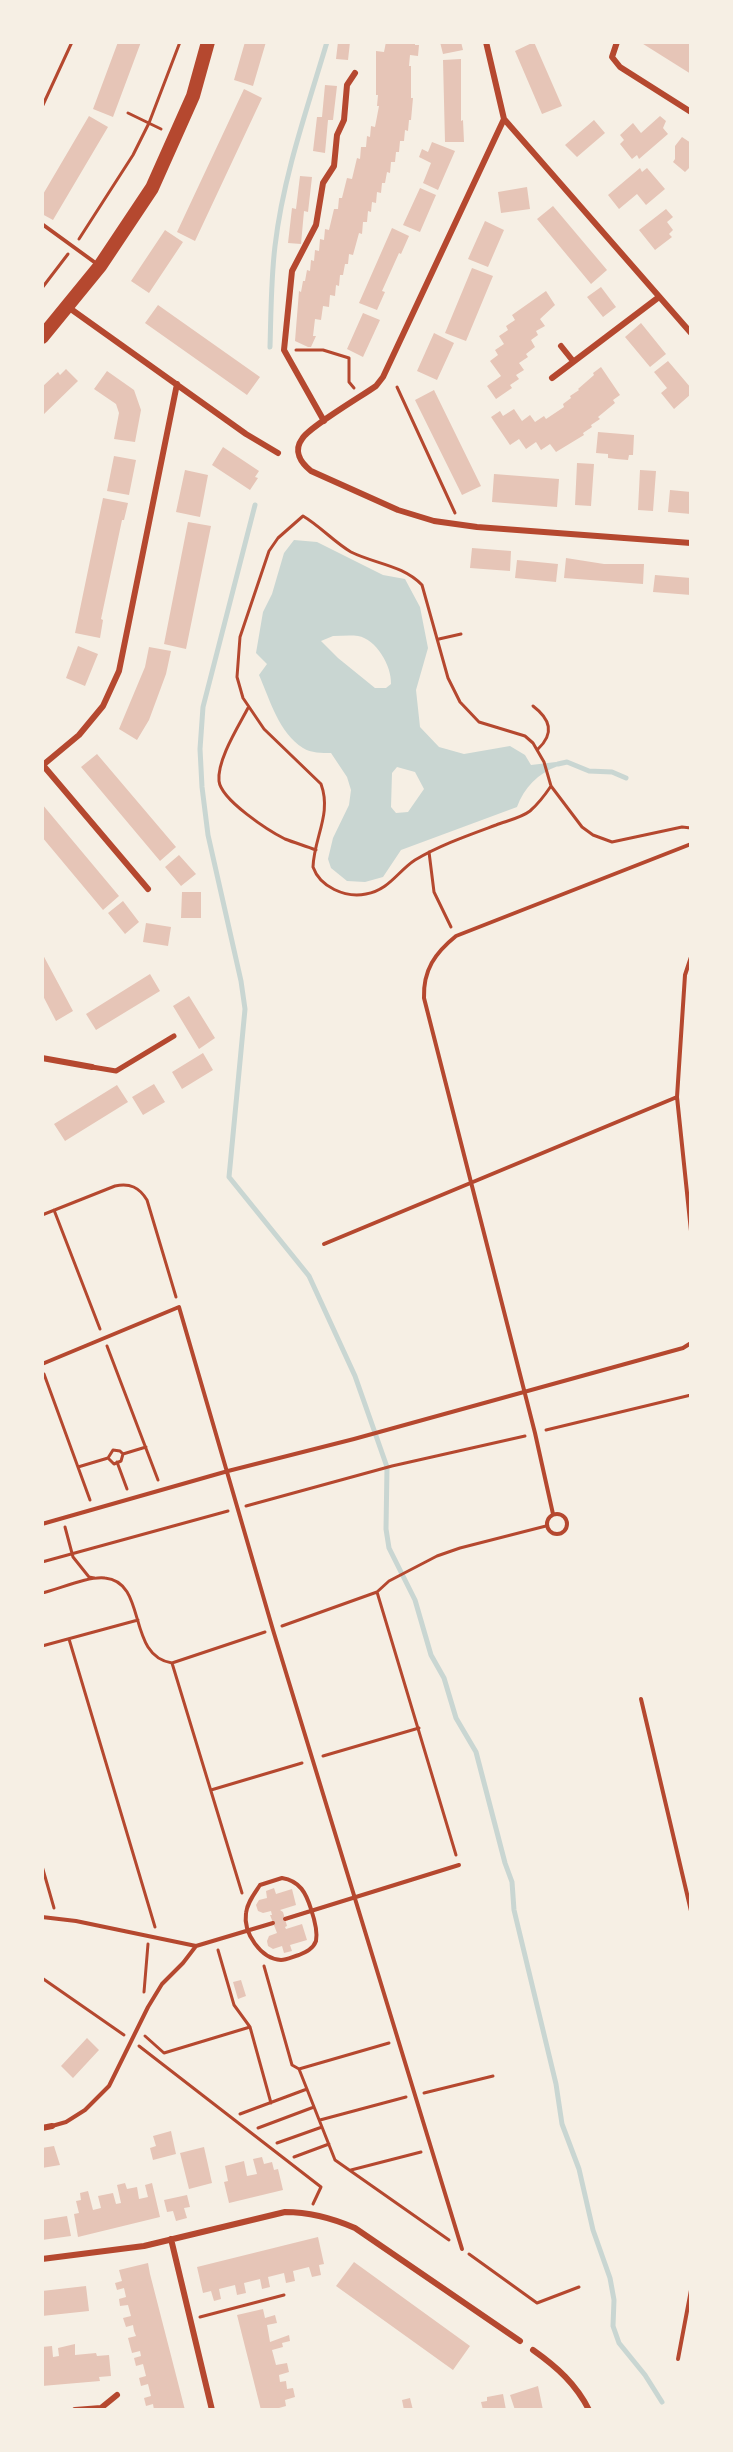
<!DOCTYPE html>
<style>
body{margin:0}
#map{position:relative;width:733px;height:2452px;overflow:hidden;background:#f6efe4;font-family:"Titillium Web",sans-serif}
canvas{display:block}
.frame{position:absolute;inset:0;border:44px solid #f6efe4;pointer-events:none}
</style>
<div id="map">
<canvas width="733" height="2452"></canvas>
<div class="frame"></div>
</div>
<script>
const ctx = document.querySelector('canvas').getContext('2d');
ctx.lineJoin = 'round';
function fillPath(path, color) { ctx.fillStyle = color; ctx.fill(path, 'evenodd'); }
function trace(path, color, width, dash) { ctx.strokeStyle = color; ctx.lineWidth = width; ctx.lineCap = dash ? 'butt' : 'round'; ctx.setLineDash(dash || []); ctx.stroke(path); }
fillPath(new Path2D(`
 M294,540L317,542L383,575L405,579L420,607L428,648L416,690L420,727L439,747L464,754L510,746L525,755L531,765L556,762L558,766C538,773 524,788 517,807L401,850L383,877L365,882L347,881L331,868L328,859L333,838L349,805L351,790L347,777L331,753C322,753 311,753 303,748C279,733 270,700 259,675L267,664L256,653L263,612L272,594L284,553ZM333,636C341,636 350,635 358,636C376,639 392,666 391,684L386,688H375L338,658L321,641ZM397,767L415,772L424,789L408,812L396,813L391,807L392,773Z`), '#c9d6d2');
trace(new Path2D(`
 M270,347C271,313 271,279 275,246C283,177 307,109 327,42
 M255,505L203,707L200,749L202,787L208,835L241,981L245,1009L229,1177L309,1276L355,1376L387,1467L386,1529L389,1548L415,1600L431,1655L444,1678L456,1718L476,1752L505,1863L512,1882L514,1910L556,2084L562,2124L579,2169L593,2230L610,2278L614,2300L613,2326L619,2343L645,2375L662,2402
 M558,764L567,762L589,771L612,772L626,778`), '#c9d6d2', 5);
fillPath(new Path2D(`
 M118,42H141L113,117L93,109Z
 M245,42H266L253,86L234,80Z
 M338,42H350L348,60L336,59Z
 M386,42H415V45H419L418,56L410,55L409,66H411V98H413L411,120H409L408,131L405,130L404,141H400L399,152H396L395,162H391L390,173L387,172L385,183H382L381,193L377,192L376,203L372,202L371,212L368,211L367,222H363L362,234L359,233L353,255L349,254L348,264H345L343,275H340L339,286L336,285L335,296L330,295L329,307L323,306L321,320L315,319L313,336H316L311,347H308L295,341L299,291L301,292L303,281H305L307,270L310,271L311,260L314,261L315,250L319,251L320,239L324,240L325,229L329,230L334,209H338L339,198H342L347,178L352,179L357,158L360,159L361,147H366L367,136L370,137L371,126L375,127L379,106H377L378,95H376V51L384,52Z
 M440,42H461L463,50L443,54Z
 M534,42L562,106L542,114L515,51Z
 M640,42H689L691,43V74Z
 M461,59V121L463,120L464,142H445L443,60Z
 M325,85L337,86L333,120H328L325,153L313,151L317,117H322Z
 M244,89L262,98L195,241L177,232Z
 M89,116L108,127L53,220L42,214V196Z
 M660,116L666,121L663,128L668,134L639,159L637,155L632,159L620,144L624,140L620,135L633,123L641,133Z
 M594,120L605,133L577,157L565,145Z
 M682,137L691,143V166L685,172L673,162L675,159V146Z
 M432,142L455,151L438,190L423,183L431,163L419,157L422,149L428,152Z
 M640,168L642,172L647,168L665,189L646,205L637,194L619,209L608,195Z
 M300,176L312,177L308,212L304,211L301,244L288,243L292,208L296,209Z
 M527,187L530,209L501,213L498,192Z
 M420,188L436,195L420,232L403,225Z
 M553,206L607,270L591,284L537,219Z
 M666,209L673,217L667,222L673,230L669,234L672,237L655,250L639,230Z
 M485,221L504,230L488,267L468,259Z
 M392,228L409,236L401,254L399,253L382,291L385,292L377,310L359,303Z
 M165,230L183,242L149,293L131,281Z
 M472,268L493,276L466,341L445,333Z
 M601,287L616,307L603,317L587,297Z
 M546,291L555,305L540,319L545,326L536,331L538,335L531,340L535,347L526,354L528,357L519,363L524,370L516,375L519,379L510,385L512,388L496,399L487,386L501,376L490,361L498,355L495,350L504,344L499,336L508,330L506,326L515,320L512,315Z
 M158,305L260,377L247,395L145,323Z
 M363,313L380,320L363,357L347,349Z
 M641,323L666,354L650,367L625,337Z
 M434,333L454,343L437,380L417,371Z
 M668,361L691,388V394L674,409L661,393L667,388L654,372Z
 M601,367L620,395L613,400L615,403L598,417L600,419L591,425L592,427L583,433L584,435L556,452L550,444L541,450L536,442L526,449L519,439L510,445L491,417L500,411L503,416L514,409L522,421L530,415L535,422L544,416L546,419L564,407L563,404L571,398L570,396L579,390L578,389L594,375L593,373Z
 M66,369L78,381L42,416V387L58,372L60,375Z
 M107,371L134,390L141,410L135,442L114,439L119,413L116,404L94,389Z
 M434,390L481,486L462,495L415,400Z
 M598,432L634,435L633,455H629L628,460L616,459L608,458V454L596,453Z
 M223,447L259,471L255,477L258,478L250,490L212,465Z
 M114,456L136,460L129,495L107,491Z
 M577,463L594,464L591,506L575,505Z
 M185,470L208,475L200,517L176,512Z
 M640,470L656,471L653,511L638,510Z
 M494,474L559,479L557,507L492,502Z
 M670,490L691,492V514L668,512Z
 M103,498L128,503L124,520H122L101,619L103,620L100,638L75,633Z
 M188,522L211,526L186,649L164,644Z
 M472,548L511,551L510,571L470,568Z
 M566,558L604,564H644L643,584L564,578Z
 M517,560L558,564L556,582L515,578Z
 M655,575L691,578V595L653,592Z
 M78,646L98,654L85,686L66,678Z
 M149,647L171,651L166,674L149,720L137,740L119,729L145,667Z
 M97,754L176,847L160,861L81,767Z
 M42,804L119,896L103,910L42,837Z
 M179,855L196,874L181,886L165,867Z
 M182,892H201V918H181Z
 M123,901L139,922L125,934L108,913Z
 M146,923L171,927L168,946L143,942Z
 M42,953L73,1011L56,1021L42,994Z
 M150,974L160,991L96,1030L86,1014Z
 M189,996L215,1038L199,1049L173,1006Z
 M203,1053L213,1070L182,1089L172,1072Z
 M154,1084L165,1102L143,1115L132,1097Z
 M117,1085L128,1102L65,1141L54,1124Z
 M274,1888L276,1894L292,1889L296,1905L280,1910L283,1912L287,1926L285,1927L286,1929L302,1924L307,1940L290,1945L292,1951L284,1953L282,1946L273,1949L268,1946L267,1941L269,1936L277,1933L270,1915H272L271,1911L263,1913L258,1911L256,1905L259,1900L267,1898L266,1891Z
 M241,1980L246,1996L238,1999L233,1982Z
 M87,2038L99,2050L73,2078L61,2066Z
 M171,2131L176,2154L153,2160L150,2148L156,2146L153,2136Z
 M54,2146L60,2165L42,2168V2148Z
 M204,2147L212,2183L189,2189L180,2153Z
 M262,2157L264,2164L272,2162L274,2170L278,2169L283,2190L229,2203L224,2182L228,2181L225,2166L244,2161L247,2176L257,2174L253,2159Z
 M125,2183L127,2189L137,2187L139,2199L148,2197L145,2185L152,2183L160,2217L78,2237L74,2214L79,2213L76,2201L81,2200L80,2193L88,2191L93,2210L101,2208L98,2196L113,2193L116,2204L121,2203L117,2185Z
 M187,2195L190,2207L184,2208L187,2218L176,2221L173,2211L167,2212L164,2200Z
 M67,2216L71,2236L42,2240V2220Z
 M318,2237L324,2264L319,2265L321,2275L312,2277L309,2267L293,2271L295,2281L286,2283L284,2273L268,2277L270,2287L262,2289L260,2279L244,2283L246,2293L237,2295L235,2285L219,2289L221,2299L214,2301L211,2291L203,2293L197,2267Z
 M354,2262L470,2346L453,2370L336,2286Z
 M148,2263L150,2274L185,2410H154L153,2404L146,2406L144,2398L151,2396L148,2384L141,2386L139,2378L146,2376L143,2364L136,2366L134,2358L141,2356L140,2351L132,2353L128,2338L136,2336L134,2331L133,2325L126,2327L123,2318L131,2316L128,2305L120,2306L119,2299L126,2297L124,2288L117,2290L115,2283L122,2281L119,2270Z
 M86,2286L89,2311L42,2316V2291Z
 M263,2309L265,2318L275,2315L277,2323L267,2325L270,2342L289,2335L290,2341L282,2343L283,2347L272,2350L276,2365L287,2363L289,2372L279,2375L280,2382L286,2381L287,2389L293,2388L295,2397L285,2400L286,2406L272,2410H261L237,2315Z
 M75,2344V2355L96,2353L97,2356L109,2355L111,2376L99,2377L100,2381L42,2386V2347L52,2346L53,2357L59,2356L58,2348Z
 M538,2386L543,2410H515L510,2395Z
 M503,2394L506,2410H483L481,2402L487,2401V2397Z
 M410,2398L413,2410H404L402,2400Z`), '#e6c5b7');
trace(new Path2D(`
 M42,107L72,42
 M128,113L161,129
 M79,239L133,155L149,123L180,42
 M42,288L68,254
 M296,350H323L349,358V382L354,388
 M397,387L455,513
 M439,639L461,634
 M533,706C550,719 555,733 538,749
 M248,708C238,727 217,760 219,781C221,800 269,831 285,839C295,843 306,846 316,850
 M551,786C545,795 538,804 530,811C521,818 506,821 496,825C469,835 440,845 415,860C398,871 389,890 366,894C345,898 320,887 313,867C314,837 332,814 321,784L264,729L243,698L237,677L240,637L269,551L278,538L303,516C320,526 334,542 351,552C375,564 403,565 422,585L448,678L460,702L479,722L525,736L533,743L544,762L551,786L582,827L593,835L612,842L682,827L691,828
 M429,852L434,892L451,927
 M54,1210L100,1329
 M42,1215L115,1186C130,1183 139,1187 147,1200L176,1297
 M107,1346L158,1480
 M44,1374L90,1500
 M546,1430L691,1395
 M123,1454L120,1451L113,1450L108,1458L114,1464L121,1461L123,1454L146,1447
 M117,1462L127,1489
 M78,1467L108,1458
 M246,1506L392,1466L525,1436
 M65,1527L73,1557L89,1577L94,1578
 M42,1562L228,1511
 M42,1593C59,1589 88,1576 105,1578C148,1582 126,1656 172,1663L265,1632
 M282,1626L377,1592
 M69,1639L155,1927
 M42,1646L138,1620
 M172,1663L242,1893
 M323,1756L419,1728
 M211,1790L302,1763
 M456,1855L377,1592L389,1581L437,1556L460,1548L546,1526
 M42,1866L54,1908
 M218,1950L234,2005L250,2027L271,2103
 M264,1966L292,2065L299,2069L335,2160L449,2240
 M42,1978L124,2035
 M144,1992L148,1944
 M145,2036L164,2053L250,2027
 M139,2046L321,2187L313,2204
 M299,2069L389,2043
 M424,2093L493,2076
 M240,2114L307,2089
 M320,2120L406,2097
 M258,2128L314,2107
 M277,2143L322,2127
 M294,2157L329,2144
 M351,2170L421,2152
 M469,2254L537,2303L579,2287
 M200,2317L284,2295
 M314,2410H317`), '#b5482f', 3);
trace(new Path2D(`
 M42,224L97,264
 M691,957L685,975L677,1097L691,1231
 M324,1244L677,1097
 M42,1364L179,1307L273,1630L462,2249
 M547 1524a10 10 0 1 1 20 0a10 10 0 1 1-20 0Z
 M553,1514L535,1433L424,998C423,970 435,953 456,936L691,844
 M42,1524L228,1471L354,1439L683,1348L691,1343
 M641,1699L691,1911
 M282,1878C300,1881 306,1893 311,1909C314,1918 318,1931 316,1941C313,1949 306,1952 299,1955C294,1956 287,1960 281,1960C261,1959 243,1933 246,1913C247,1903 254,1894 260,1885Z
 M42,1917L76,1921L196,1946
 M285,1919L459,1865
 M52,2126L66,2122L85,2110L109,2086L148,2007L162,1984L183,1963L196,1946L273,1923
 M678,2359L691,2290`), '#b5482f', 4);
trace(new Path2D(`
 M92,1067L116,1071L174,1036`), '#b5482f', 5);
trace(new Path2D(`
 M486,42L504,119L691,333
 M617,42L612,57L620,67L691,112
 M504,119L383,377L376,386C362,396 309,427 302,439C293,451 301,463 311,471L398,510L434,521L477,527L691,543
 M68,307L246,434L278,453
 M561,346L573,361
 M552,378L659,297
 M324,421L284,350L292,271L316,225L323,183L334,166L337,135L344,120L347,85L355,73
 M42,764L148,889
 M43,765L79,735L103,706L119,671L177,384
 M42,1058L92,1067
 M42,2128L52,2126
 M171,2239L212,2410
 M42,2259L144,2246L285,2212C310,2212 332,2218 355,2228L520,2341
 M533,2350C557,2367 576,2384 589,2410
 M75,2410L101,2408L117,2395`), '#b5482f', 6);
trace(new Path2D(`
 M42,337L100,266L152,188L193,96L208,42`), '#b5482f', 14);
</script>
